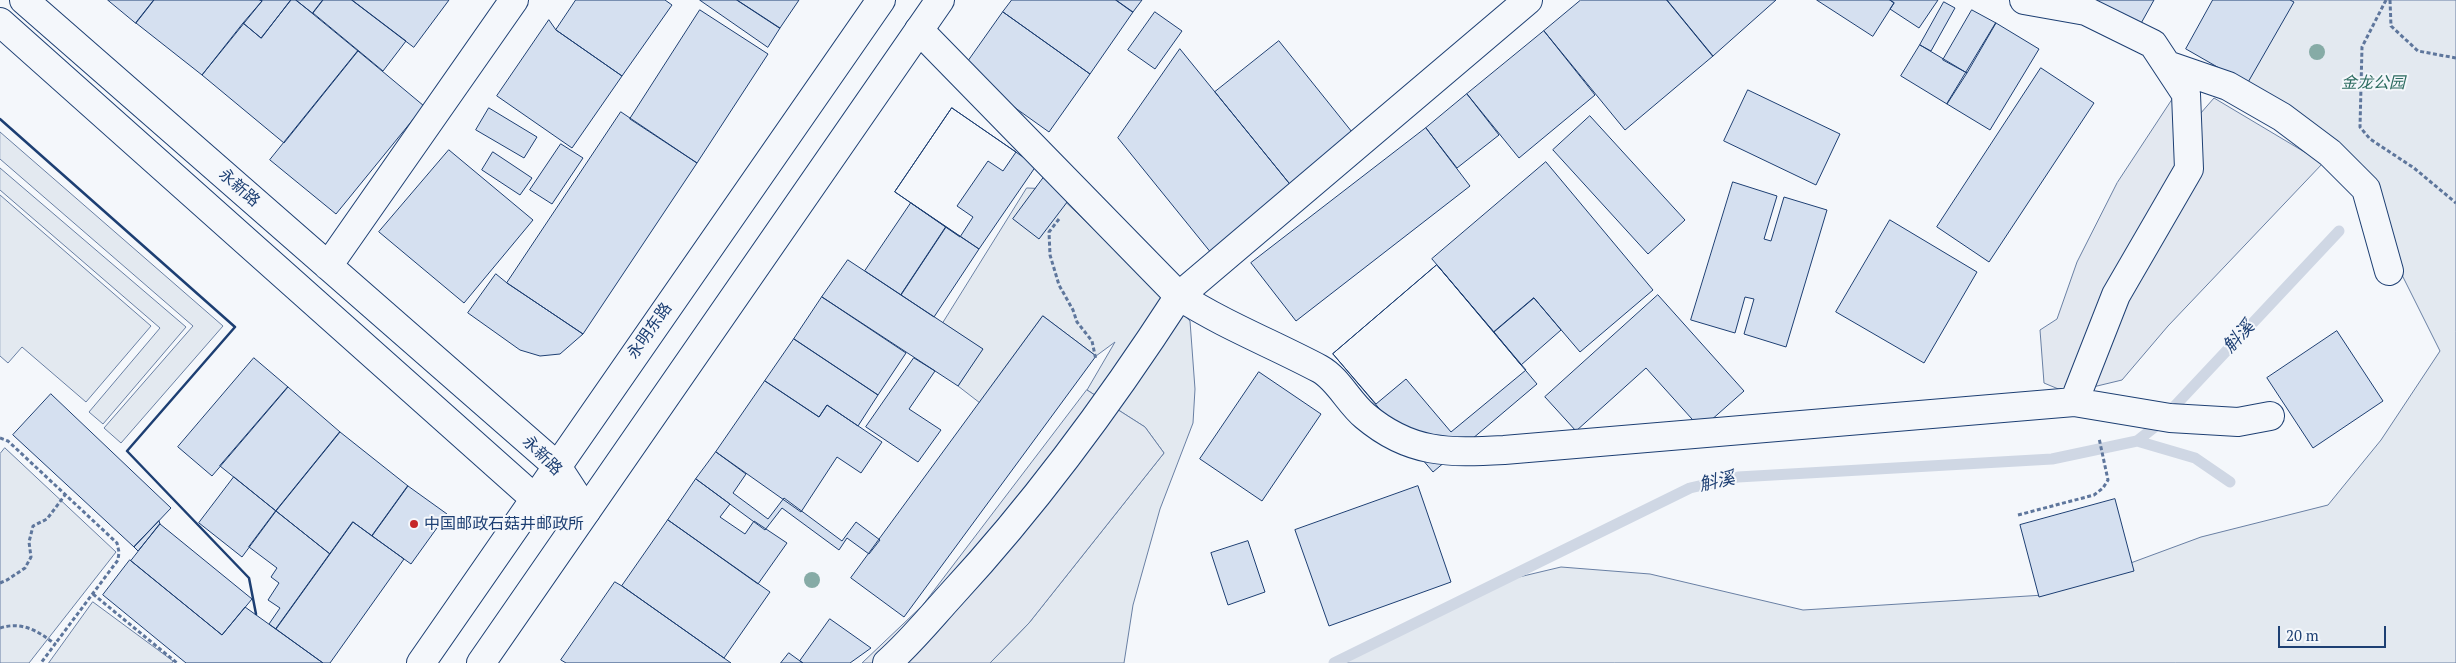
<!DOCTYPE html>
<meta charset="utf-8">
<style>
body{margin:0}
#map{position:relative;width:2456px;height:663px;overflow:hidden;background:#f4f7fb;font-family:"PT Serif",serif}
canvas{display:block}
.scale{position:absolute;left:2278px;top:626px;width:108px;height:22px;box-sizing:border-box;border:2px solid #1d3f73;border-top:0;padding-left:6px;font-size:15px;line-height:18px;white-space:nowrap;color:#1d3f73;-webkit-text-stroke:4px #f4f7fb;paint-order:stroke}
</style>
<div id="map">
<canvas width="2456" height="663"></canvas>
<div class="scale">20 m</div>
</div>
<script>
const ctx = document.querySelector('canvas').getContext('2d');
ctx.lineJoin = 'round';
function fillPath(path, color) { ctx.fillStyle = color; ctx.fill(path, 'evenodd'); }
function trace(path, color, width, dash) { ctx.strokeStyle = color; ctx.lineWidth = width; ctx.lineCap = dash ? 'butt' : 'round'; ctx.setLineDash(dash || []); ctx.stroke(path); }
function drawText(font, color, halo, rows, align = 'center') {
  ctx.font = font + ' "PT Serif","Noto Sans SC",serif'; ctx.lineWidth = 4; ctx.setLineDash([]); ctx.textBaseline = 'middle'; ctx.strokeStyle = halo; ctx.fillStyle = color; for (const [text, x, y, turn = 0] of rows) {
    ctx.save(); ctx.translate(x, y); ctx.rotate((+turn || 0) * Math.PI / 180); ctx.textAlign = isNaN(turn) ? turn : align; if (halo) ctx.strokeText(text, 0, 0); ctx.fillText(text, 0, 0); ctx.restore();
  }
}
const green = new Path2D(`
 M2235,0H2456V663H1334L1498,582L1561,567L1650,574L1803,610L2044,595L2201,537L2328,505L2381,440L2440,351L2358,187L2283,107L2212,66Z
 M0,132L223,326L121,443L104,428L193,326L0,159Z
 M0,168L186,327L103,424L89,412L160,328L0,190Z
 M1027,188L1052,189L1190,321L1195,389L1193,423L1160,509L1133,605L1124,663H990L1029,623L1164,453L1145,427L1087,390L1115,342L1096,356L1043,316L980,403L958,386L982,349L943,323Z
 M0,195L151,326L86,402L22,347L8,363L0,356Z
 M5,448L116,552L29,663H0V454Z
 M93,602L173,661L172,663H49Z`);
fillPath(green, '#e3e9f0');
trace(green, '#687fa3', 1);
const parking = new Path2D(`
 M2174,97L2200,114L2214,98L2323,163L2168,326L2122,380L2068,393L2044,383L2040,330L2057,319L2077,262L2117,183Z
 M1087,390L1145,427L1164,453L1029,623L990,663H862L922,606Z`);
fillPath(parking, '#e3e8f0');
trace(parking, '#687fa3', 1);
trace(new Path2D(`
 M2137,441L2195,458L2230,482
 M1334,663L1690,488L1738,477L2052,459L2137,441L2156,426L2339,231`), '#cfd7e4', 11);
const building = new Path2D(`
 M108,0H154L136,23Z
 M154,0H260L262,1L202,75L136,23Z
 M260,0H291L261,38L243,23L262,1Z
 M291,0H296L358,51L284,143L202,75L243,23L261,38Z
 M296,0H323L313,13Z
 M323,0H352L406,41L383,71L313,13Z
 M352,0H449L414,47Z
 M576,0H665L672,5L622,76L556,30Z
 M700,0H737L780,28L768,47Z
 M737,0H799L780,28Z
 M1012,0H1116L1133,12L1090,74L1003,12Z
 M1116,0H1142L1133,12Z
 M1581,0H1667L1713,56L1625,130L1544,31Z
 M1667,0H1776L1713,56Z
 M1817,0H1890L1894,3L1873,36Z
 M1890,0H1938L1919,28L1890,9L1894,3Z
 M2094,0H2154L2139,27Z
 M2213,0H2290L2294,2L2247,84L2186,49Z
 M1944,2L1955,8L1931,51L1920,45Z
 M700,10L768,54L697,163L630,119Z
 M1972,10L1996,23L1967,73L1943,60Z
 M1003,12L1090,74L1049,132L962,70Z
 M1155,12L1182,31L1155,69L1128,50Z
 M549,20L556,30L622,76L572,148L497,96Z
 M1996,23L2039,49L1990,130L1947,104Z
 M1544,31L1595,95L1519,158L1467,94Z
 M1279,41L1356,137L1293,188L1215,92Z
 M1920,45L1967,73L1947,104L1901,76Z
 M1180,49L1293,188L1212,254L1118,138Z
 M358,51L424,106L336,214L270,160Z
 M2041,68L2094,103L1989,262L1937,227Z
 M1748,90L1840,134L1816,185L1724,141Z
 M1467,94L1499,135L1457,168L1426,128Z
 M489,108L537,137L524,158L476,130Z
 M952,108L1036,166L979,249L895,192Z
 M952,108L1016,152L1003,171L988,161L957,206L973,217L960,237L895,192Z
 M621,112L697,163L583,334L507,283Z
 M1590,116L1685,220L1648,254L1553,150Z
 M1426,128L1470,186L1296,321L1251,263Z
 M561,144L583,158L552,204L530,190Z
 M449,150L533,220L464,303L379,232Z
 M493,152L532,178L520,195L482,170Z
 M1546,162L1653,290L1580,352L1534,298L1494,332L1432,259Z
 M1047,173L1074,193L1039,239L1013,219Z
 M1733,182L1777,196L1764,239L1771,241L1784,197L1827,210L1786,347L1744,334L1754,299L1745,297L1735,333L1691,320Z
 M911,203L946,227L901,295L865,271Z
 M1890,220L1977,272L1924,363L1836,312Z
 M946,227L979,249L934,317L901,295Z
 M848,260L983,349L958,386L822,297Z
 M1437,265L1537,384L1433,472L1333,354Z
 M1437,265L1526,370L1451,432L1406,379L1376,404L1333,354Z
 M496,274L507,283L583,334L560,354L540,356L520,350L468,313Z
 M1658,295L1744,391L1701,429L1646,368L1576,431L1545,397Z
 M822,297L906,353L878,395L794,339Z
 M1534,298L1561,330L1521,365L1494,332Z
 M1043,316L1096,356L904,617L851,578Z
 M2337,331L2383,401L2313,448L2267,378Z
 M794,339L878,395L858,426L827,405L819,417L765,381Z
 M254,358L288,387L212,476L178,447Z
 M914,358L935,371L909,409L941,430L918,462L866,427Z
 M1259,372L1321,414L1262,501L1200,459Z
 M765,381L819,417L827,405L882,442L861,473L837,457L801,512L716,452Z
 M288,387L340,432L276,511L220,466Z
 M51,394L171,508L134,547L13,435Z
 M340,432L408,486L372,536L353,522L330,554L276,511Z
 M716,452L746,474L733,493L768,519L784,498L842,541L856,522L880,540L869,554L847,538L839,550L782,508L765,530L696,479Z
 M234,477L276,511L242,557L199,523Z
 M696,479L730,504L720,517L745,534L754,521L787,543L758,584L668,520Z
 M408,486L447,514L411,564L372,536Z
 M1418,486L1451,582L1329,626L1295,530Z
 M2115,499L2134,571L2039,597L2020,525Z
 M276,511L330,554L276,629L269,624L280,608L268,600L279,583L271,577L277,568L249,547Z
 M668,520L770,592L724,658L622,586Z
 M159,521L160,524L138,551L134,547Z
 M353,522L404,559L330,663H323L276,629Z
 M160,524L252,599L222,635L131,561Z
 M1248,541L1265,592L1228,605L1211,553Z
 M130,560L222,635L245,607L323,663H186L103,595Z
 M615,582L622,586L731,663H566L561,660Z
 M830,619L871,648L850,663H803L800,661Z
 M789,653L800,661L803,663H781Z`);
fillPath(building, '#d5e0f0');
trace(building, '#1d3f73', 1);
const minor = new Path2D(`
 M24,0L556,465L586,511
 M0,22L534,498L586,511
 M919,30L1179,296C1224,325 1273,344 1320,369C1338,379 1349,403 1365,416C1410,454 1449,453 1504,450L2074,402L2116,295L2189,169L2186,94L2153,44L2086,11L2024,0
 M2167,65L2228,86L2282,117L2330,153L2366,189L2389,271
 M328,266L514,0
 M2074,402L2170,418L2238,422L2270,416
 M887,663C910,643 931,617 952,594C1037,502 1111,401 1179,296L1528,0`);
const major = new Path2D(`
 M421,663L881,0
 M481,663L940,0`);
trace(minor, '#1d3f73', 30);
trace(major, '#1d3f73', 30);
trace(new Path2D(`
 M2386,0L2362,47L2360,127L2370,139L2414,168L2456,203
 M2390,0L2391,26L2418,51L2456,58
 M1059,219L1049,232L1050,255L1059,285L1073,310L1077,322L1092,341L1096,360
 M0,438L8,441L117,543L119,552L118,560L55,644
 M2018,515L2094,495L2103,488L2108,480L2099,438
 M0,583L7,580L25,568L31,557L29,542L33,526L47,519L65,495
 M93,594L177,663
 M0,628C22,621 38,631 55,644L41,663`), '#5e769c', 3, [4, 2.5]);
trace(minor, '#f4f7fb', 28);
trace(major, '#f4f7fb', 28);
trace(new Path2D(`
 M0,119L235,327L127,451L249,578L256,614`), '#1d3f73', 2.5);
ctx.fillStyle = '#86aba6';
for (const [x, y] of [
 [2317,52],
 [812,580]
]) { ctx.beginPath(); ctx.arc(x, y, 8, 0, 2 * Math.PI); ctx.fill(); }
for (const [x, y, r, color] of [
 [414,524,5,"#c62828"]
]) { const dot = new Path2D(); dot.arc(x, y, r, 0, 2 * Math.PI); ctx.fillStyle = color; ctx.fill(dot); trace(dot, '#f4f7fb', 2); }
drawText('italic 16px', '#2c6c60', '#f4f7fb', [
 ["金龙公园",2373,83]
]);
drawText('16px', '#1d3f73', '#f4f7fb', [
 ["永新路",239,188,41],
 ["永明东路",650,331,-55],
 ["永新路",542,456,45]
]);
drawText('16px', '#1d3f73', '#f4f7fb', [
 ["中国邮政石菇井邮政所",424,524]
], 'left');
drawText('italic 18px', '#1d3f73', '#f4f7fb', [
 ["斛溪",2239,337,-47],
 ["斛溪",1717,482,-12]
]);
</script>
